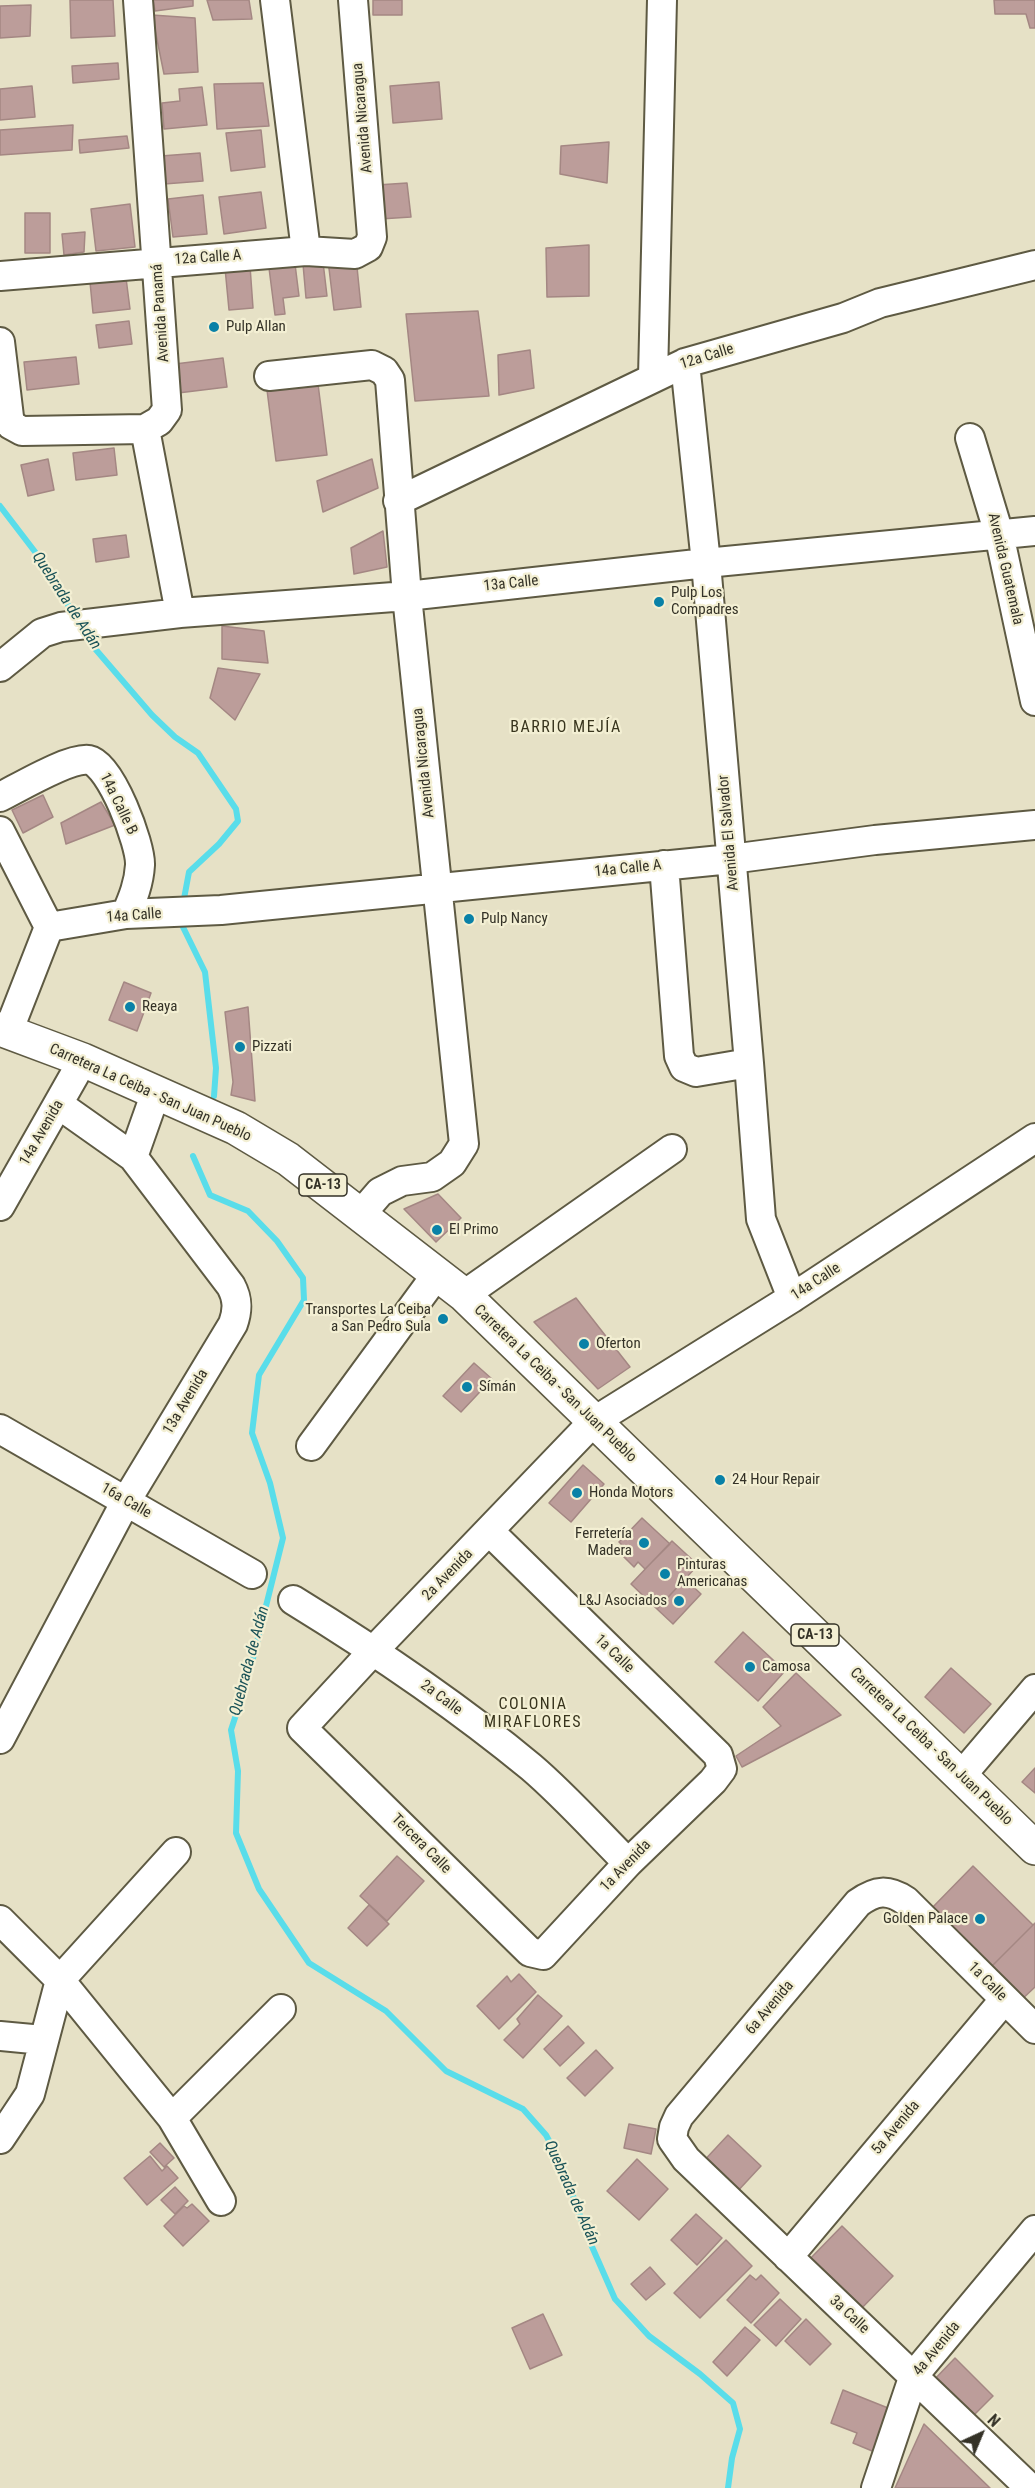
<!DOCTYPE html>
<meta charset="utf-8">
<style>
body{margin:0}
#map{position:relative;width:1035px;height:2488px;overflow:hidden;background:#e6e1c6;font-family:"Roboto Condensed",sans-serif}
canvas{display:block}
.north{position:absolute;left:951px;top:2404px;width:60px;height:60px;-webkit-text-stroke:4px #f3efd3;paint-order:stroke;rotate:44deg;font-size:16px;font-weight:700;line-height:24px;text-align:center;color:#343227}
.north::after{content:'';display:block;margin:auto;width:21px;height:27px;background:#343227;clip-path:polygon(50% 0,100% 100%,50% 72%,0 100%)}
</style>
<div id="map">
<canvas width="1035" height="2488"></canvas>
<div class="north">N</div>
</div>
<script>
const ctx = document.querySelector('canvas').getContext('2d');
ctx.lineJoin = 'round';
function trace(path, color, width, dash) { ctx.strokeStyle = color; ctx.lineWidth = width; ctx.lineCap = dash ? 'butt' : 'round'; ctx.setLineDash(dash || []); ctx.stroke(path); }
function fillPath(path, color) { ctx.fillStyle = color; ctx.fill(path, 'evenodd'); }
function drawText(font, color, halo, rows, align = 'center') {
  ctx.font = font + ' "Roboto Condensed",sans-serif'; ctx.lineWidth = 4.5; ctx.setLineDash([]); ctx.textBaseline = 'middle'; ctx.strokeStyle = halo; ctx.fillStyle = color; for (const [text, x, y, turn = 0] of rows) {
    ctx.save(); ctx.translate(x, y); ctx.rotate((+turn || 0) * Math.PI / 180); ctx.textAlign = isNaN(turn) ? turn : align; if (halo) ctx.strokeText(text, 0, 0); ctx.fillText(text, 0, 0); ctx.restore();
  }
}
trace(new Path2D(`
 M0,506L39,557L76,618
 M84,632L91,644L152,715L175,737L198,753L236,809L238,821L219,844L189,872L183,904
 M182,920L181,923L205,972L216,1068L214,1096
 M193,1156L210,1195L248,1211L277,1241L303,1278L304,1300L259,1375L252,1433L270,1483L283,1538L248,1678L231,1730L238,1771L236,1833L259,1889L309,1963L386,2011L446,2071L523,2109L546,2135L563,2167L586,2233L615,2299L649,2336L700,2374L733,2403L740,2429L732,2458L728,2488`), '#59ddea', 6);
const building = new Path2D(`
 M70,0H113L115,36L71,38Z
 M153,0H193V6L155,11Z
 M207,0H249L252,19L213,20Z
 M373,0H402V15H373Z
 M994,0H1035V28H1030L1026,14H995Z
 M31,5L30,36L0,38V6Z
 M152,15L195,18L198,72L164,74Z
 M118,63L119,79L73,83L72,66Z
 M439,82L442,119L393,123L390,86Z
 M263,83L269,126L217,129L214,84Z
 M32,86L35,117L0,120V89Z
 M202,87L207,125L164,129L162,103L180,101L179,89Z
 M73,125L72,150L0,155V130Z
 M261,130L265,167L231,171L226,133Z
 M127,136L129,148L80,153L79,140Z
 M609,142L607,183L560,174L561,146Z
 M200,153L203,181L164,184L161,156Z
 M407,183L411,217L380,219L377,185Z
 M261,192L266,228L224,234L219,197Z
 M203,195L207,234L173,237L168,199Z
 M130,204L135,247L96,251L91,209Z
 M25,213H50V253H25Z
 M85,232L84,252L64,255L62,234Z
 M589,245V296L547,297L546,248Z
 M356,257L361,307L334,310L328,260Z
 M323,262L327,296L306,298L303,264Z
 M295,264L299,296L283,298L285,314L275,315L269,268Z
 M250,266L253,308L229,310L225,268Z
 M126,278L130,309L93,313L90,282Z
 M478,311L489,396L415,401L406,314Z
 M129,321L132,344L99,348L96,325Z
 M530,350L534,388L499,395L498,355Z
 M76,357L79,384L27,390L24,362Z
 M223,358L227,387L178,393L175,364Z
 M318,384L327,455L276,461L267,390Z
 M114,448L117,475L76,480L73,453Z
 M48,459L54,490L28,496L21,465Z
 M372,459L378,488L323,512L317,481Z
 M383,531L387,567L354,574L351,548Z
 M126,535L129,557L96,562L93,539Z
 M222,626L264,631L268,663L222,659Z
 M218,668L260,674L235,720L210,698Z
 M43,795L53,817L23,833L12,810Z
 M101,802L115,825L66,844L61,823Z
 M124,982L151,993L137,1031L109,1020Z
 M248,1007L255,1101L231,1095L233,1082L225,1012Z
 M438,1194L461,1218L436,1242L404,1209Z
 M576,1298L630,1367L598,1389L534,1322Z
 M474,1363L492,1379L461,1412L443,1396Z
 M583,1465L604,1484L571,1522L549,1503Z
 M642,1518L670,1544L645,1569L638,1562L634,1567L621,1554L626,1549L619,1542Z
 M672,1541L698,1565L657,1609L631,1584Z
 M685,1579L701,1594L673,1624L657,1609Z
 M743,1632L785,1671L758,1701L715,1662Z
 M951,1668L991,1704L964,1733L925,1697Z
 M796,1673L841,1715L742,1767L736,1756L781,1726L763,1707Z
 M1035,1768V1793L1022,1782Z
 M397,1856L424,1881L387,1921L360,1896Z
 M973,1866L1033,1925L987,1971L928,1912Z
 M369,1905L389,1924L367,1946L348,1928Z
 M1035,1923V1987L1018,2003L987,1971Z
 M519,1974L536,1992L499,2029L477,2006L507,1976L511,1982Z
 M538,1995L562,2016L523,2058L504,2040L520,2024L517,2019Z
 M568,2026L584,2043L560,2066L544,2049Z
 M596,2050L613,2068L585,2096L567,2078Z
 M629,2124L656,2129L651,2154L624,2148Z
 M728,2135L761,2166L734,2195L700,2165Z
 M160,2143L174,2158L164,2167L150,2152Z
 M150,2156L162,2171L167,2166L178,2178L147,2205L124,2178Z
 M637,2159L668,2189L639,2220L607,2191Z
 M175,2187L188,2201L175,2214L161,2200Z
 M192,2204L209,2221L183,2246L164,2226L184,2206L187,2208Z
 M696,2214L722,2238L697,2265L671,2240Z
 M842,2226L893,2276L857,2313L806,2263Z
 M726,2240L752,2266L700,2318L674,2293Z
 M650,2267L665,2284L646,2300L631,2284Z
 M750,2275L756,2280L761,2275L779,2293L751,2323L727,2300Z
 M780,2299L801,2319L776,2346L754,2325Z
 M543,2314L562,2355L530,2369L512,2328Z
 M806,2319L831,2344L810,2365L785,2341Z
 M745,2327L760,2340L727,2376L713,2362Z
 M955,2358L993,2396L969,2420L931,2383Z
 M843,2390L893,2410L877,2453L853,2443L857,2433L831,2423Z
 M924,2424L990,2488H895Z`);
fillPath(building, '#bc9d9a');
trace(building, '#a48783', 1.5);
const minor = new Path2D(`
 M275,0L306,251
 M0,276L306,251L355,254L368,247L372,237L353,0
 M0,342L9,417L11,425L22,431L145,429L159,421L167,410L138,0
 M685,363L706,563L749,1063L761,1219L792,1298
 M269,376L372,365L384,371L390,380L407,596L464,1144L452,1163L432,1177L402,1181L380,1192L361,1214
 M653,377L662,0
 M145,429L180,613
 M970,438L999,534L1035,701
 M398,501L685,363L843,318L880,303L1035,265
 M0,667L42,633L61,627L180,613L407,596L706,563L1035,531
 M0,797C20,787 70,757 89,760C111,764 141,845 140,865C139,883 133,898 126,914
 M0,831L49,927L8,1032
 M664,865L679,1056L684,1067L696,1072L749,1063
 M49,927L126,914L221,910L731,859L875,840L1035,825
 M133,1157L156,1092
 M0,1206L83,1060
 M464,1295L672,1149
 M0,1429L252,1574
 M311,1446L437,1274
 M490,1532L718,1755L722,1769L713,1781L628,1863L543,1955L530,1952L302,1728L374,1650L593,1422L792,1298L1035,1138
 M293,1600C376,1651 456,1705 531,1767C565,1796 596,1831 628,1863
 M0,1739L126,1501L233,1324C238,1310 238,1299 231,1286L133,1157L58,1104
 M961,1776L1035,1689
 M0,1920L60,1980L172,2118L221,2201
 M0,2036L43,2040
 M172,2118L281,2009
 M0,2139L30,2094L60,1980L176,1852
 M788,2257L1004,2000
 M876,2488L914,2375L1035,2230
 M1030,2488L686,2159L672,2139L674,2127L679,2116L858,1903C876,1890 888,1889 906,1901L1035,2029`);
const major = new Path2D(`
 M0,1029L83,1060L236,1128L288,1159L464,1295L1035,1848`);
trace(minor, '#5e5a43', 32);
trace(major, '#5e5a43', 36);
trace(minor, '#fff', 28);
trace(major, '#fff', 33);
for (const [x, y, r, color] of [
 [214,327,6,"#0981a7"],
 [659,602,6,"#0981a7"],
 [469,919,6,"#0981a7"],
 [130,1007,6,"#0981a7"],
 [240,1047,6,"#0981a7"],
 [437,1230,6,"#0981a7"],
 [443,1319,6,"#0981a7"],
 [584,1344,6,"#0981a7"],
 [467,1387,6,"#0981a7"],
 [720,1480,6,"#0981a7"],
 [577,1493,6,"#0981a7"],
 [644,1543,6,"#0981a7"],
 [665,1574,6,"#0981a7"],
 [679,1601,6,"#0981a7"],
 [750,1667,6,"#0981a7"],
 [980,1919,6,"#0981a7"]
]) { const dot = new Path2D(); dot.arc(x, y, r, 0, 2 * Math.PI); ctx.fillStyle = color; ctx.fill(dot); trace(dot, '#f3efd3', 2); }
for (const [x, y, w] of [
 [323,1185,48],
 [815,1635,48]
]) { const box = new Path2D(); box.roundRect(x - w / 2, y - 11, w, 22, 4.5); ctx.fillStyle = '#f3efd3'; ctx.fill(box); trace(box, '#343227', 1.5); }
drawText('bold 14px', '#343227', null, [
 ["CA-13",323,1185],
 ["CA-13",815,1635]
]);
drawText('15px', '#343227', '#f3efd3', [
 ["Avenida Nicaragua",363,118,-95],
 ["12a Calle A",208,258,-4],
 ["Avenida Panamá",161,313,-94],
 ["12a Calle",707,357,-17],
 ["Avenida Guatemala",1005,569,77],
 ["13a Calle",511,584,-6],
 ["Avenida Nicaragua",424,763,-96],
 ["14a Calle B",118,804,64],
 ["Avenida El Salvador",729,833,-95],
 ["14a Calle A",628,869,-6],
 ["14a Calle",134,916,-4],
 ["Carretera La Ceiba - San Juan Pueblo",150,1093,24],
 ["14a Avenida",42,1133,-60],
 ["14a Calle",816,1282,-33],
 ["Carretera La Ceiba - San Juan Pueblo",555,1384,44],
 ["13a Avenida",186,1402,-59],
 ["16a Calle",126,1501,30],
 ["2a Avenida",448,1575,-46],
 ["1a Calle",614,1654,44],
 ["2a Calle",441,1698,37],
 ["Carretera La Ceiba - San Juan Pueblo",931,1747,44],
 ["Tercera Calle",421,1844,45],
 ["1a Avenida",626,1866,-46],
 ["1a Calle",987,1982,45],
 ["6a Avenida",770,2008,-50],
 ["5a Avenida",896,2128,-50],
 ["3a Calle",849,2315,43],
 ["4a Avenida",937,2349,-51]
]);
drawText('15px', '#343227', '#f3efd3', [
 ["Pulp Allan",226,327],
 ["Pulp Los",671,593],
 ["Compadres",671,610],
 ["Pulp Nancy",481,919],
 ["Reaya",142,1007],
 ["Pizzati",252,1047],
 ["El Primo",449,1230],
 ["Transportes La Ceiba",431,1310,"right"],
 ["a San Pedro Sula",431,1327,"right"],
 ["Oferton",596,1344],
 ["Símán",479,1387],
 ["24 Hour Repair",732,1480],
 ["Honda Motors",589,1493],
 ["Ferretería",632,1534,"right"],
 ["Madera",632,1551,"right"],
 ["Pinturas",677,1565],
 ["Americanas",677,1582],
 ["L&J Asociados",667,1601,"right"],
 ["Camosa",762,1667],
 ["Golden Palace",968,1919,"right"]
], 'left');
drawText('italic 16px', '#195257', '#f3efd3', [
 ["Quebrada de Adán",66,601,57],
 ["Quebrada de Adán",250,1661,-75],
 ["Quebrada de Adán",571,2193,66]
]);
ctx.letterSpacing = '1.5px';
drawText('16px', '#38341d', '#f3efd3', [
 ["BARRIO MEJÍA",566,728],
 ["COLONIA",533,1705],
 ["MIRAFLORES",533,1723]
]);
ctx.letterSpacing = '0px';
</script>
